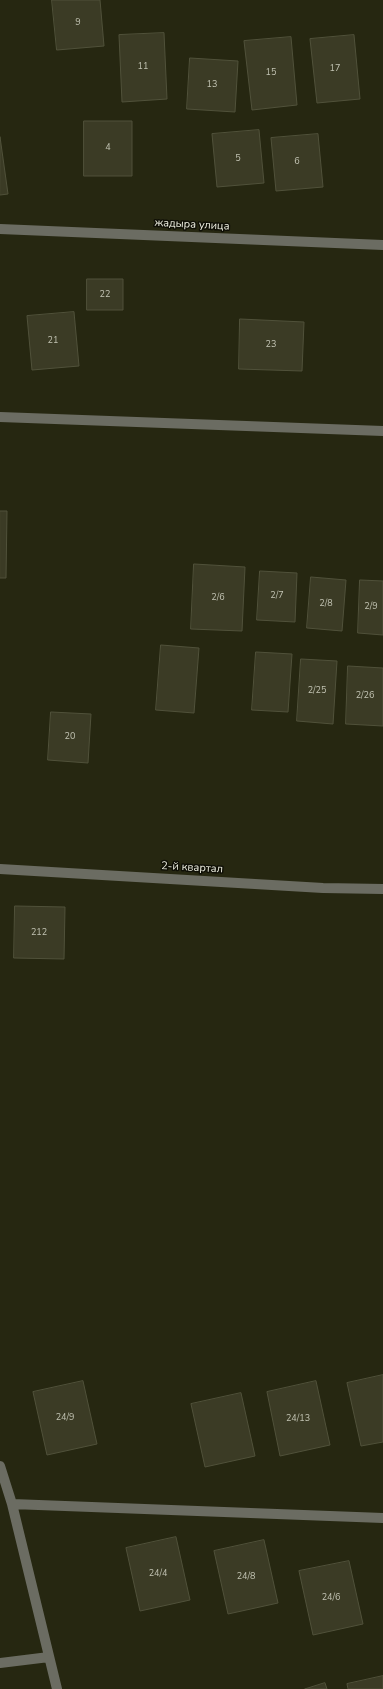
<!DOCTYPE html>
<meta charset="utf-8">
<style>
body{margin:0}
canvas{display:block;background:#262711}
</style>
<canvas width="383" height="1689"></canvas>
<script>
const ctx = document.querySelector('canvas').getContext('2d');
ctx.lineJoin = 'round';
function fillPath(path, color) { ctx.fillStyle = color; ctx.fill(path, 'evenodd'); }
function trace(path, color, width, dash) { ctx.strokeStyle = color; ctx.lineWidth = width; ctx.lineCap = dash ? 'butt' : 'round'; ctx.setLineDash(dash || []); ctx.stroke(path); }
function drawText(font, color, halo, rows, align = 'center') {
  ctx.font = font + ' "Nunito Sans",sans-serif'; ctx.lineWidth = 3; ctx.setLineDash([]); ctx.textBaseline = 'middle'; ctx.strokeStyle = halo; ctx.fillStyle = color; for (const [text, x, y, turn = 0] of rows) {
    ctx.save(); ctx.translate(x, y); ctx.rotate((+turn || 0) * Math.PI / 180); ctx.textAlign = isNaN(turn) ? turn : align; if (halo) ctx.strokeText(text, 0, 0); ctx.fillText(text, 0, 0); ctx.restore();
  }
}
const building = new Path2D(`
 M52,0H100L104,46L57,50Z
 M164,33L167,99L122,102L119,35Z
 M354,35L360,99L317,103L310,39Z
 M291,37L297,105L252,110L244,41Z
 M190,58L238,61L235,112L187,109Z
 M84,121H132V176H84Z
 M259,130L264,183L217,187L212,134Z
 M318,134L323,187L276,191L271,138Z
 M0,137L8,194L0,195Z
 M87,279H123V310H87Z
 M74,312L79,366L32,370L27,316Z
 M240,319L304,322L302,371L239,369Z
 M0,511H7L6,578H0Z
 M194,564L245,567L242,631L191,629Z
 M260,571L297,573L295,622L257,620Z
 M311,577L346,580L342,631L307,628Z
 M360,580L383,581V635L358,633Z
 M161,645L199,648L194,713L156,710Z
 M256,652L292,654L288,712L252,710Z
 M301,659L337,661L333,724L297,721Z
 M348,666L383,668V726L346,724Z
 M51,712L91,714L88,763L48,760Z
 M15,906L65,907L64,959L14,958Z
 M383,1375V1442L361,1446L347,1383Z
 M83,1381L97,1444L47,1455L33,1392Z
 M316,1381L330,1445L280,1456L267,1392Z
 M241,1393L255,1456L205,1467L191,1404Z
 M176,1537L190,1600L140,1611L126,1548Z
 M264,1540L278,1603L228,1614L214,1551Z
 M349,1561L363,1624L313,1635L299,1571Z
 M383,1676V1689H348L347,1684Z
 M325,1683L327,1689H305Z`);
fillPath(building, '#3b3b25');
trace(building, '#50513a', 1);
trace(new Path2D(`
 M0,229L383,245
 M0,417L383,431
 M0,869L323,888L383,889
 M0,1466L12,1504L57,1689
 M12,1504L383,1518
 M0,1663L49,1657`), '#6b6c62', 10);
drawText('9px', '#c2c3b3', null, [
 ["9",78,23],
 ["11",143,67],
 ["17",335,69],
 ["15",271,73],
 ["13",212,85],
 ["4",108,148],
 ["5",238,159],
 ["6",297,162],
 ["22",105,295],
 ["21",53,341],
 ["23",271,345],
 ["2/7",277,596],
 ["2/6",218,598],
 ["2/8",326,604],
 ["2/9",371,607],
 ["2/25",317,691],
 ["2/26",365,696],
 ["20",70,737],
 ["212",39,933],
 ["24/9",65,1418],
 ["24/13",298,1419],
 ["24/4",158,1574],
 ["24/8",246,1577],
 ["24/6",331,1598]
]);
drawText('11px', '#eff0e2', '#0f0f06', [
 ["жадыра улица",192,225,3],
 ["2-й квартал",192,868,3]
]);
</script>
